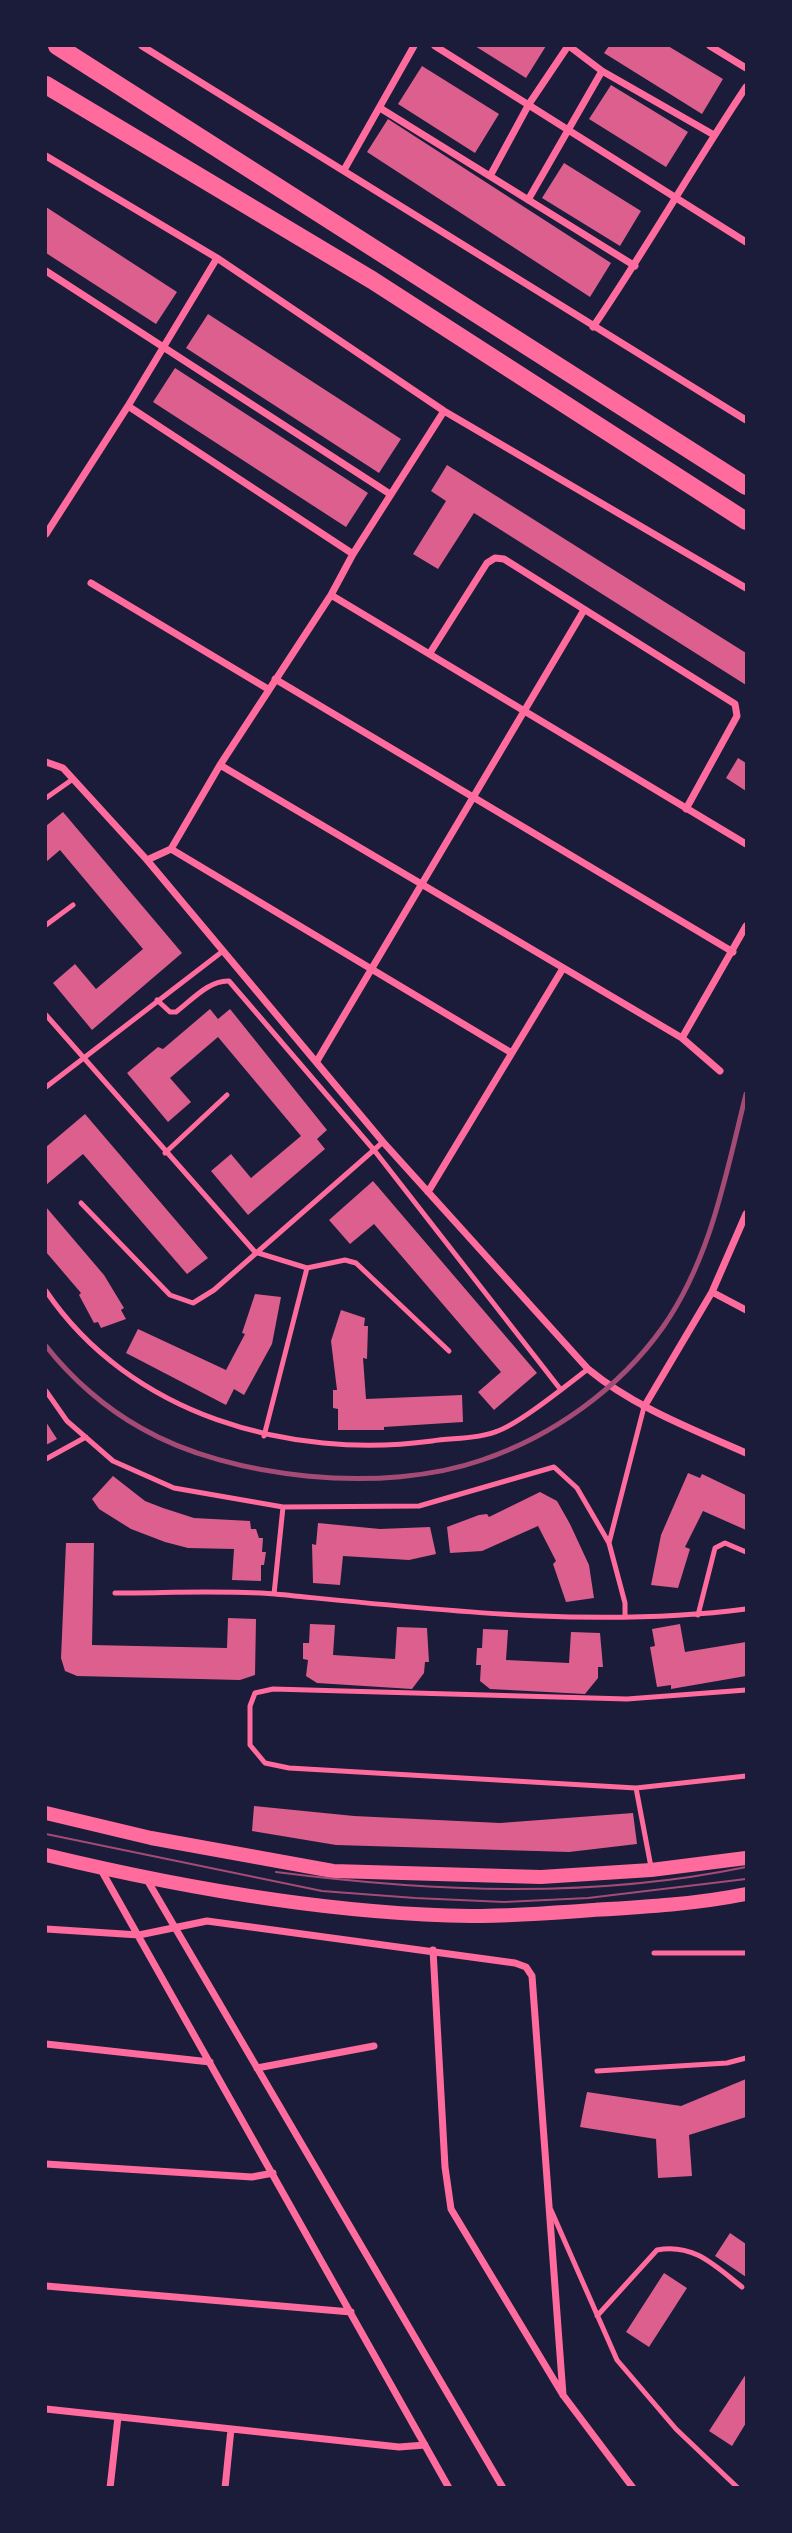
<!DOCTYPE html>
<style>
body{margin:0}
#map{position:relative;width:792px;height:2533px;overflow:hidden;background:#1b1b3a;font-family:Poppins,sans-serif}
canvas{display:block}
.frame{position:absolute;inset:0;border:47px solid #1b1b3a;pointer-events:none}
</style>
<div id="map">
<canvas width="792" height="2533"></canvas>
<div class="frame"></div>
</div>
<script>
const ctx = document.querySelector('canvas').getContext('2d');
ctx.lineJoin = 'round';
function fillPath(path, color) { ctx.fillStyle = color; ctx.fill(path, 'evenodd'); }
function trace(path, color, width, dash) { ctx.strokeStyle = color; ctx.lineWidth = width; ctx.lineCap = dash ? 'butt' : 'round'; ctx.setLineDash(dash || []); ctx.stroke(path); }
fillPath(new Path2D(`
 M475,46H546L526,78Z
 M609,46H668L723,79L702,114L604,53Z
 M422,66L499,114L475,153L398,104Z
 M611,85L688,132L666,167L589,119Z
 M388,119L611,263L590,297L367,152Z
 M564,163L641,211L620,246L542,198Z
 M46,207L177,292L156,324L46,253Z
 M208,314L401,439L379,473L186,348Z
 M175,368L368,493L346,527L153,402Z
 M447,465L746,653V685L474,513L438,569L413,554L446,501L431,491Z
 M738,758L746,763V791L726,778Z
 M63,812L182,953L92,1030L53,983L75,964L96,989L143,949L60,850L46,862V826Z
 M210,1009L218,1019L230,1009L327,1130L317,1139L325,1149L248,1215L211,1171L231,1154L251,1178L301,1136L218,1037L170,1078L191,1102L168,1122L127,1073L158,1047L163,1049Z
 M85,1114L208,1258L187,1274L83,1154L46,1185V1147Z
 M373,1181L537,1373L494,1410L478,1392L501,1372L374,1224L350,1244L329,1220Z
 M46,1207L104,1275L124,1308L121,1310L126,1319L101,1328L98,1322L94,1323L79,1295L81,1293L46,1252Z
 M255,1294L281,1297L272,1344L244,1395L234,1389L226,1405L126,1353L138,1329L226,1370L245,1334L242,1333Z
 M341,1310L365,1318L364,1326H368L367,1359L363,1358L366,1399L462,1395L463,1422L384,1427V1430H338V1409L333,1408V1390H337L331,1341Z
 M46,1422L57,1439L46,1445Z
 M688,1473L700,1478L702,1474L746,1495V1530L703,1511L685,1547L690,1549L678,1588L651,1585L661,1535Z
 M113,1476L145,1501L163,1508L194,1518L250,1521L251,1529H256L259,1538H263L262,1552H266L264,1565H261V1581L232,1580L234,1549L188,1548L165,1542L131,1529L99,1509L92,1499Z
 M540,1492L557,1501L570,1524L589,1565L594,1598L566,1602L553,1564L556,1561L538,1526L482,1551L450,1553L447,1527L479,1515L487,1514L489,1517Z
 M318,1523L380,1529L430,1527L436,1554L409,1560L343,1556L340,1585L313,1583L312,1544L316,1545Z
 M66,1543H94L92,1645L227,1648L228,1618L256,1619L255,1675L240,1680L77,1676L65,1671L61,1658Z
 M310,1624L335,1625L333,1655L395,1659L397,1627L427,1628L429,1662H425L424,1673L412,1689L317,1683L306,1676L308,1660L303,1659V1643H309Z
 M680,1624L685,1652L746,1642V1676L671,1689V1685L657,1687L650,1647L655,1646L652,1629Z
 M483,1629L508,1630L506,1660L569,1663L571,1632L600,1633L603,1667H598V1678L585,1694L490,1689L480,1681L481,1665H476L477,1648H482Z
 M254,1806L354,1816L500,1823L633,1813L637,1844L569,1852L336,1845L252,1831Z
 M746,2079V2117L689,2135L692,2176L658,2178L656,2139L580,2127L587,2092L681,2106Z
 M730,2233L746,2244V2277L715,2256Z
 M664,2273L687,2288L649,2347L626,2332Z
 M746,2374V2423L732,2446L709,2431Z`), '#dd5f8e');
trace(new Path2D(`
 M46,798L73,779
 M46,925L73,905
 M157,1000L170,1012H176C192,1000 209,980 229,981L374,1150L561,1390
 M46,1015L255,1252L307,1268L345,1260L356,1263L449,1351
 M46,1087L223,951
 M165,1153L227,1095
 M81,1203L170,1295L193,1303L214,1290L383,1142
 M46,1291C130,1415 289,1460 432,1441C452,1438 477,1439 495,1432C518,1425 567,1385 588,1369
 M46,1391L67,1421L113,1461L174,1488L283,1507L419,1506L554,1467L577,1488L609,1543
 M264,1436L307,1268
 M46,1459L86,1437
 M115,1593C168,1593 222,1590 275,1594C430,1609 591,1629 746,1609
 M274,1594L283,1507
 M698,1615L715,1548L725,1543L746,1552
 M625,1616V1603L609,1543L644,1407
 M746,1690L627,1699L273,1689L255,1693L250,1706V1745L265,1763L289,1768L636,1788L746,1776
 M636,1788L651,1867
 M654,1953H746
 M597,2071L727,2063L746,2058
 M551,2210L617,2360L676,2429L738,2488
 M597,2316L657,2250C694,2243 715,2266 742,2287`), '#ff6b9d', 5);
trace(new Path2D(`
 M142,46L746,420
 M435,46L746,242
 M569,46L602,71L714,135
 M710,46L746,68
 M380,108L635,266
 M46,156L217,258L444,411L746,588
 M344,170L414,46
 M490,176L529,104L568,46
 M528,200L602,71
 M46,271L390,494
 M593,327C647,248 693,166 746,87
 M128,406L353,554
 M46,534L128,406L217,258
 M91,583L268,689
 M331,595L746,844
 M430,653L487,563L495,558L504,559L735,704L737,716L686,809
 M275,679L733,952
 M46,762L63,768L147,860L383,1142L588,1369C634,1407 692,1429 746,1453
 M220,765L682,1038
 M171,849L510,1052
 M147,860L171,849L220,765L331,595L353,554L444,411
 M317,1061L584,610
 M720,1071L682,1038L746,926
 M428,1192L562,970
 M712,1292L746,1310
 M644,1407L712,1292L746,1214
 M100,1868L449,2488
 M146,1878L503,2488
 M46,1929L139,1935L207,1921L515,1963L526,1967L532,1976L563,2395
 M433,1950L445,2167L451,2209L563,2395L633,2488
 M46,2044L210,2062
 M257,2068L374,2046
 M46,2164L252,2177L273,2173
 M46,2286L351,2312
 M46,2409L399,2447L425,2445
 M110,2488L118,2417
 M225,2488L231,2429`), '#ff6b9d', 7);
trace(new Path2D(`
 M46,1813L151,1838L333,1871L541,1877L651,1870L746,1858
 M46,1855C183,1888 329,1914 471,1916C512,1916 553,1913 593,1910C644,1907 697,1904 746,1894`), '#ff6b9d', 14);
trace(new Path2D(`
 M57,46L746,486
 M46,85L372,280L746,521`), '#ff6b9d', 18);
trace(new Path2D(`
 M46,1834L322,1891L415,1898L504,1902L588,1898L746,1879
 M276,1872C431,1892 593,1899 746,1867`), '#a44b75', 2);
trace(new Path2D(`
 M46,1346C71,1378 105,1408 141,1428C231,1480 385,1494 482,1460C553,1436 619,1389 663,1327C711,1258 726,1174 746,1094`), '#a44b75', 5);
</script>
